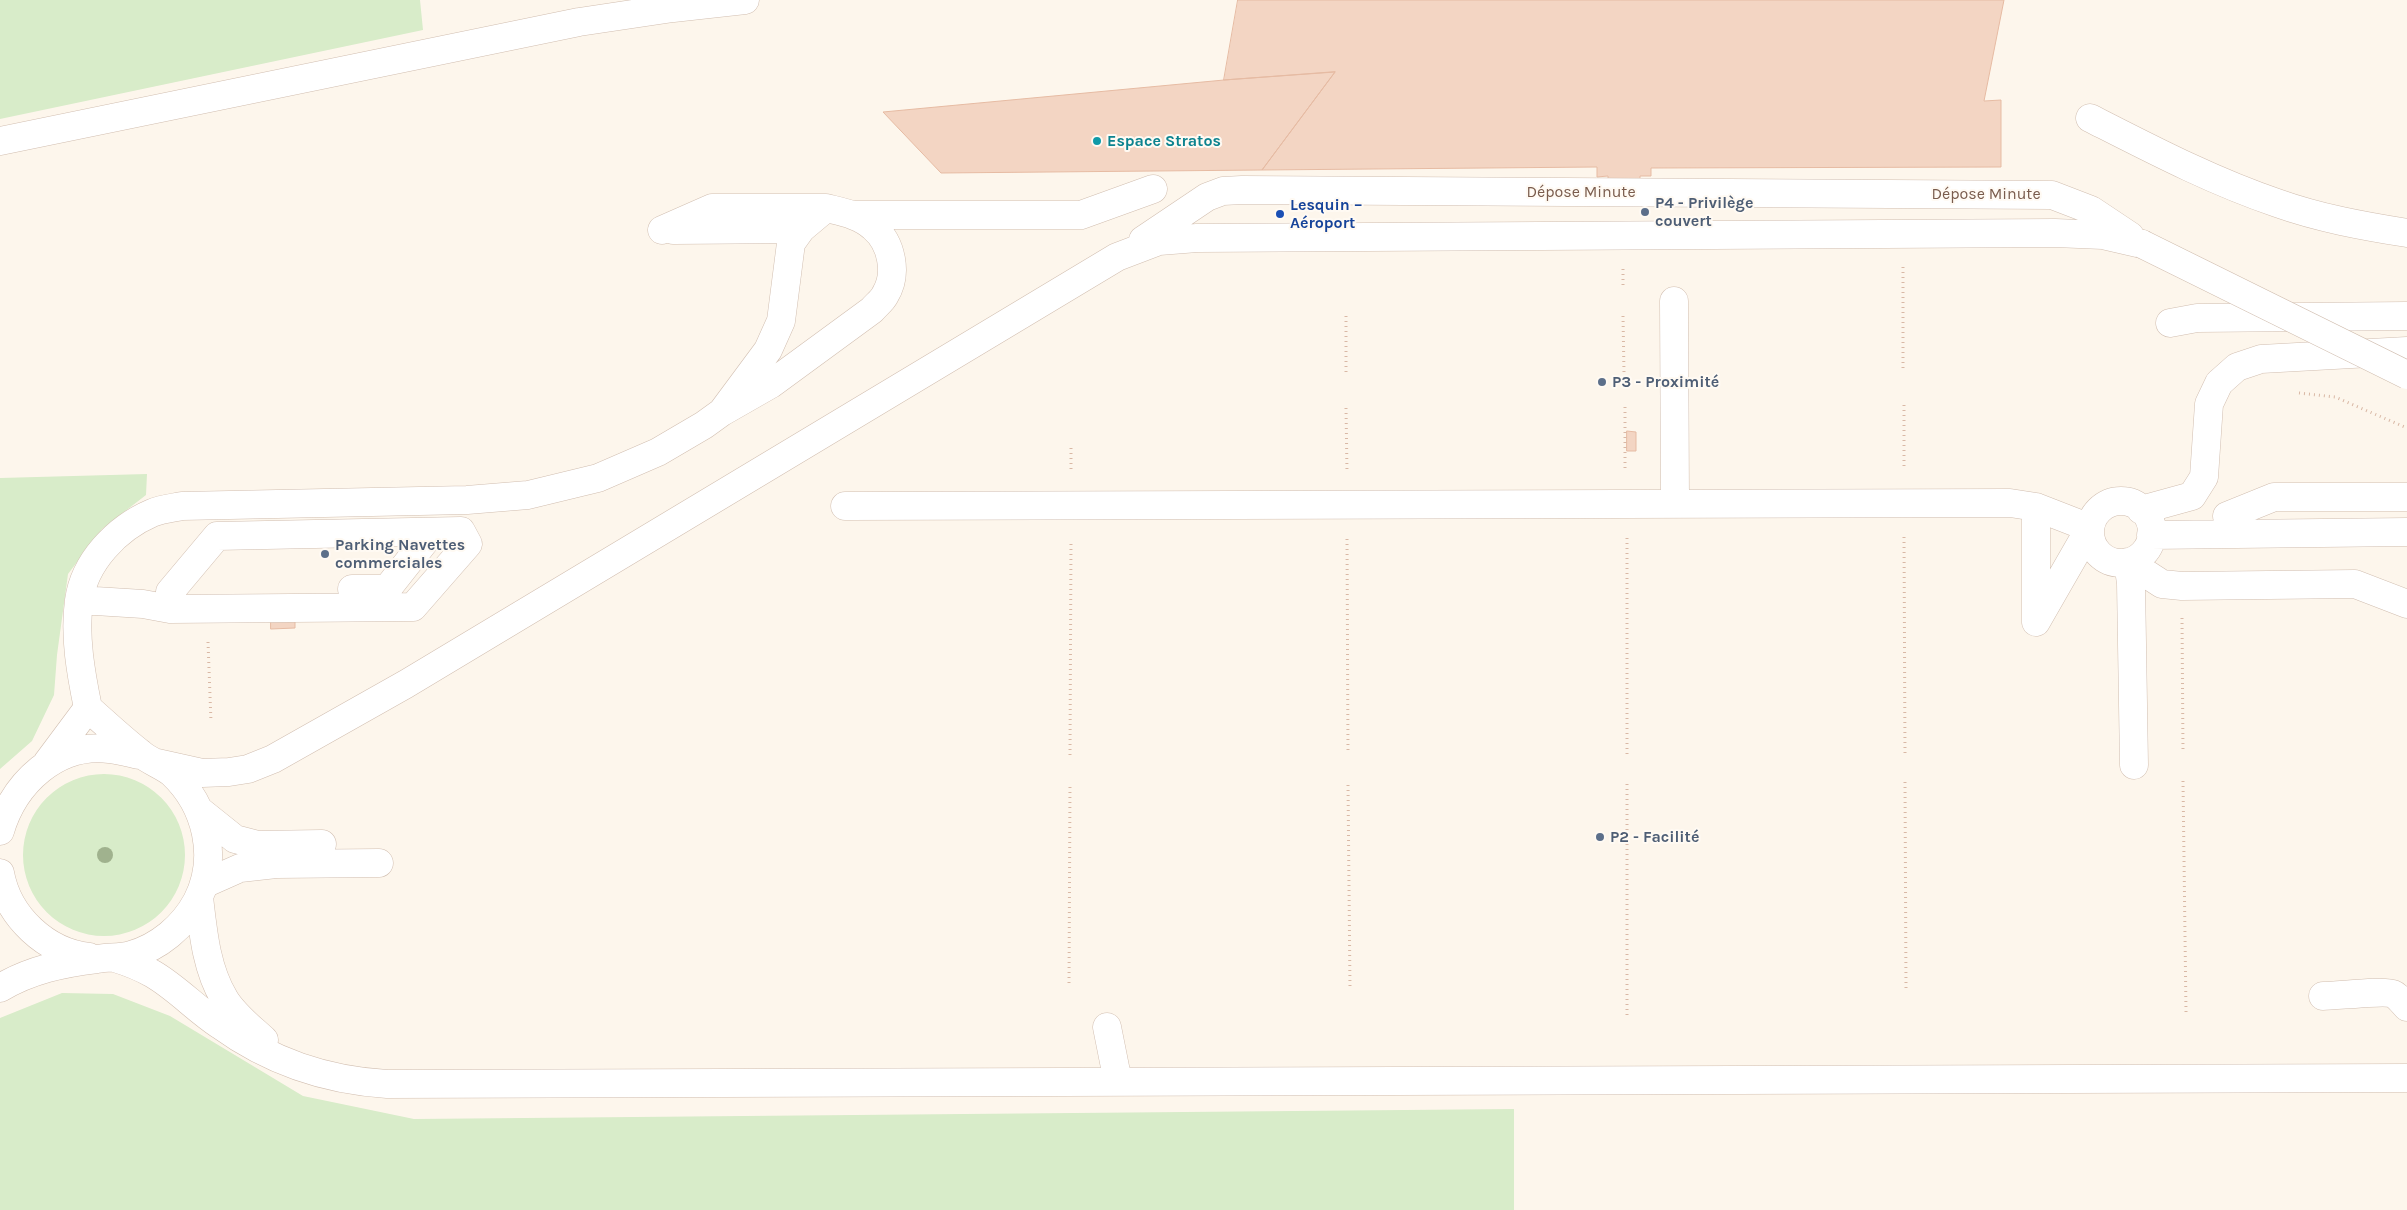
<!DOCTYPE html>
<meta charset="utf-8">
<style>
body{margin:0}
canvas{display:block;background:#fdf6ec}
</style>
<canvas width="2407" height="1210"></canvas>
<script>
const ctx = document.querySelector('canvas').getContext('2d');
ctx.lineJoin = 'round';
function fillPath(path, color) { ctx.fillStyle = color; ctx.fill(path, 'evenodd'); }
function trace(path, color, width, dash) { ctx.strokeStyle = color; ctx.lineWidth = width; ctx.lineCap = dash ? 'butt' : 'round'; ctx.setLineDash(dash || []); ctx.stroke(path); }
function drawText(font, color, halo, rows, align = 'center') {
  ctx.font = font + ' Karla,sans-serif'; ctx.lineWidth = 4; ctx.setLineDash([]); ctx.textBaseline = 'middle'; ctx.strokeStyle = halo; ctx.fillStyle = color; for (const [text, x, y, turn = 0] of rows) {
    ctx.save(); ctx.translate(x, y); ctx.rotate((+turn || 0) * Math.PI / 180); ctx.textAlign = isNaN(turn) ? turn : align; if (halo) ctx.strokeText(text, 0, 0); ctx.fillText(text, 0, 0); ctx.restore();
  }
}
fillPath(new Path2D(`
 M0,0H420L423,30L0,119Z
 M147,474L146,495L102,529L68,574L57,655L54,695L32,741L0,769V478Z
 M23 855a81 81 0 1 1 162 0a81 81 0 1 1-162 0Z
 M62,993L113,994L170,1016L303,1096L414,1119L1514,1109V1210H0V1018Z`), '#d8ecc9');
const building = new Path2D(`
 M1238,0H2004L1984,101L2001,100V167L1651,168V176H1640V186H1608V176L1597,177V167L1262,170L1335,72L1224,80Z
 M1335,72L1262,170L941,173L883,112L1224,80Z
 M1627,431L1636,432V451H1627Z
 M271,618L295,619V628L271,629Z`);
fillPath(building, '#f3d5c3');
trace(building, '#e6bba3', 1);
const minor = new Path2D(`
 M2090,118C2151,149 2212,181 2277,203C2319,218 2363,226 2407,233
 M0,141L579,22L673,8L745,0
 M854,215H1081L1153,189
 M662,230L712,208H826
 M673,230L801,229
 M1143,240L1207,197L1223,191L1242,190L2052,195L2091,210L2130,236
 M1674,301L1675,503
 M2170,323L2197,318L2407,316
 M2090 532a31 31 0 1 1 62 0a31 31 0 1 1-62 0Z
 M845,506L2010,503L2036,507L2090,528L2036,622
 M2141,510L2192,496L2204,477L2209,404L2219,383L2237,367L2261,359L2407,351
 M2227,516L2274,497H2407
 M2151,535L2407,532
 M2128,562L2162,584L2182,586L2355,584L2407,604
 M2128,562L2131,583L2134,765
 M352,589H387L432,532
 M79,600L143,604L170,609L413,607L468,544L461,531L217,536L170,592
 M2036,621V507
 M47,763L88,708
 M157,763L202,773L229,772L248,769L273,759L406,684L1117,257L1159,241L1197,238L2055,233L2103,235L2142,244
 M200,811L235,839L258,845L322,844
 M0,831C14,783 57,742 110,749C120,750 130,753 140,755
 M0,873C8,917 46,952 89,957
 M204,884L240,868L276,864L379,863
 M199,897C203,931 206,968 224,998C233,1014 250,1027 264,1040
 M115,958C128,962 141,967 153,974C177,988 197,1010 220,1025C271,1062 325,1080 387,1084L2407,1078
 M0,988C30,970 63,963 97,959C109,957 120,958 131,955C159,947 183,927 197,901C219,858 207,806 172,773C162,765 149,761 140,753C122,739 105,723 88,708C81,674 74,636 79,601C84,562 117,528 152,513C161,509 172,508 182,506L467,500L528,495L598,478L658,452L704,425L722,412L771,384L872,310C876,305 882,301 885,295C898,274 892,243 873,227C860,215 842,212 826,208L801,229L791,243L781,321L768,350L722,412
 M2323,996C2337,996 2384,990 2393,994C2398,996 2403,1003 2407,1007
 M1107,1027L1118,1082`);
trace(minor, '#d1beb0', 29);
trace(new Path2D(`
 M1903,267V371
 M1623,269V287
 M1346,316V375
 M1623,316L1624,373
 M2299,393L2335,397L2407,428
 M1904,405V470
 M1625,407V472
 M1346,408L1347,472
 M1071,448V472
 M1904,537L1905,753
 M1627,538V755
 M1347,539L1348,753
 M2182,618L2183,751
 M208,642L211,722
 M1070,755L1071,540
 M2183,781L2186,1012
 M1905,782L1906,988
 M1627,784V1015
 M1348,785L1350,988
 M1069,983L1070,785`), '#d9b8a5', 3, [1, 4]);
trace(minor, '#fff', 28);
const minorBridge = new Path2D(`
 M2142,244L2407,375`);
trace(minorBridge, '#d1beb0', 29, []);
trace(minorBridge, '#fff', 28);
ctx.fillStyle = '#a0b28e';
for (const [x, y] of [
 [105,855]
]) { ctx.beginPath(); ctx.arc(x, y, 8, 0, 2 * Math.PI); ctx.fill(); }
for (const [x, y, r, color] of [
 [1097,141,5,"#0f9aa8"],
 [1645,212,5,"#5c6f8a"],
 [1280,214,5,"#1a4fb4"],
 [1602,382,5,"#5c6f8a"],
 [325,554,5,"#5c6f8a"],
 [1600,837,5,"#5c6f8a"]
]) { const dot = new Path2D(); dot.arc(x, y, r, 0, 2 * Math.PI); ctx.fillStyle = color; ctx.fill(dot); trace(dot, '#fffaf3', 2); }
drawText('bold 16px', '#0d838f', '#fffaf3', [
 ["Espace Stratos",1107,141]
], 'left');
drawText('16px', '#7a5c4d', '#fffaf3', [
 ["Dépose Minute",1581,192],
 ["Dépose Minute",1986,194]
]);
drawText('bold 16px', '#4e5e75', '#fffaf3', [
 ["P4 - Privilège",1655,203],
 ["couvert",1655,221],
 ["P3 - Proximité",1612,382],
 ["Parking Navettes",335,545],
 ["commerciales",335,563],
 ["P2 - Facilité",1610,837]
], 'left');
drawText('bold 16px', '#164399', '#fffaf3', [
 ["Lesquin –",1290,205],
 ["Aéroport",1290,223]
], 'left');
</script>
